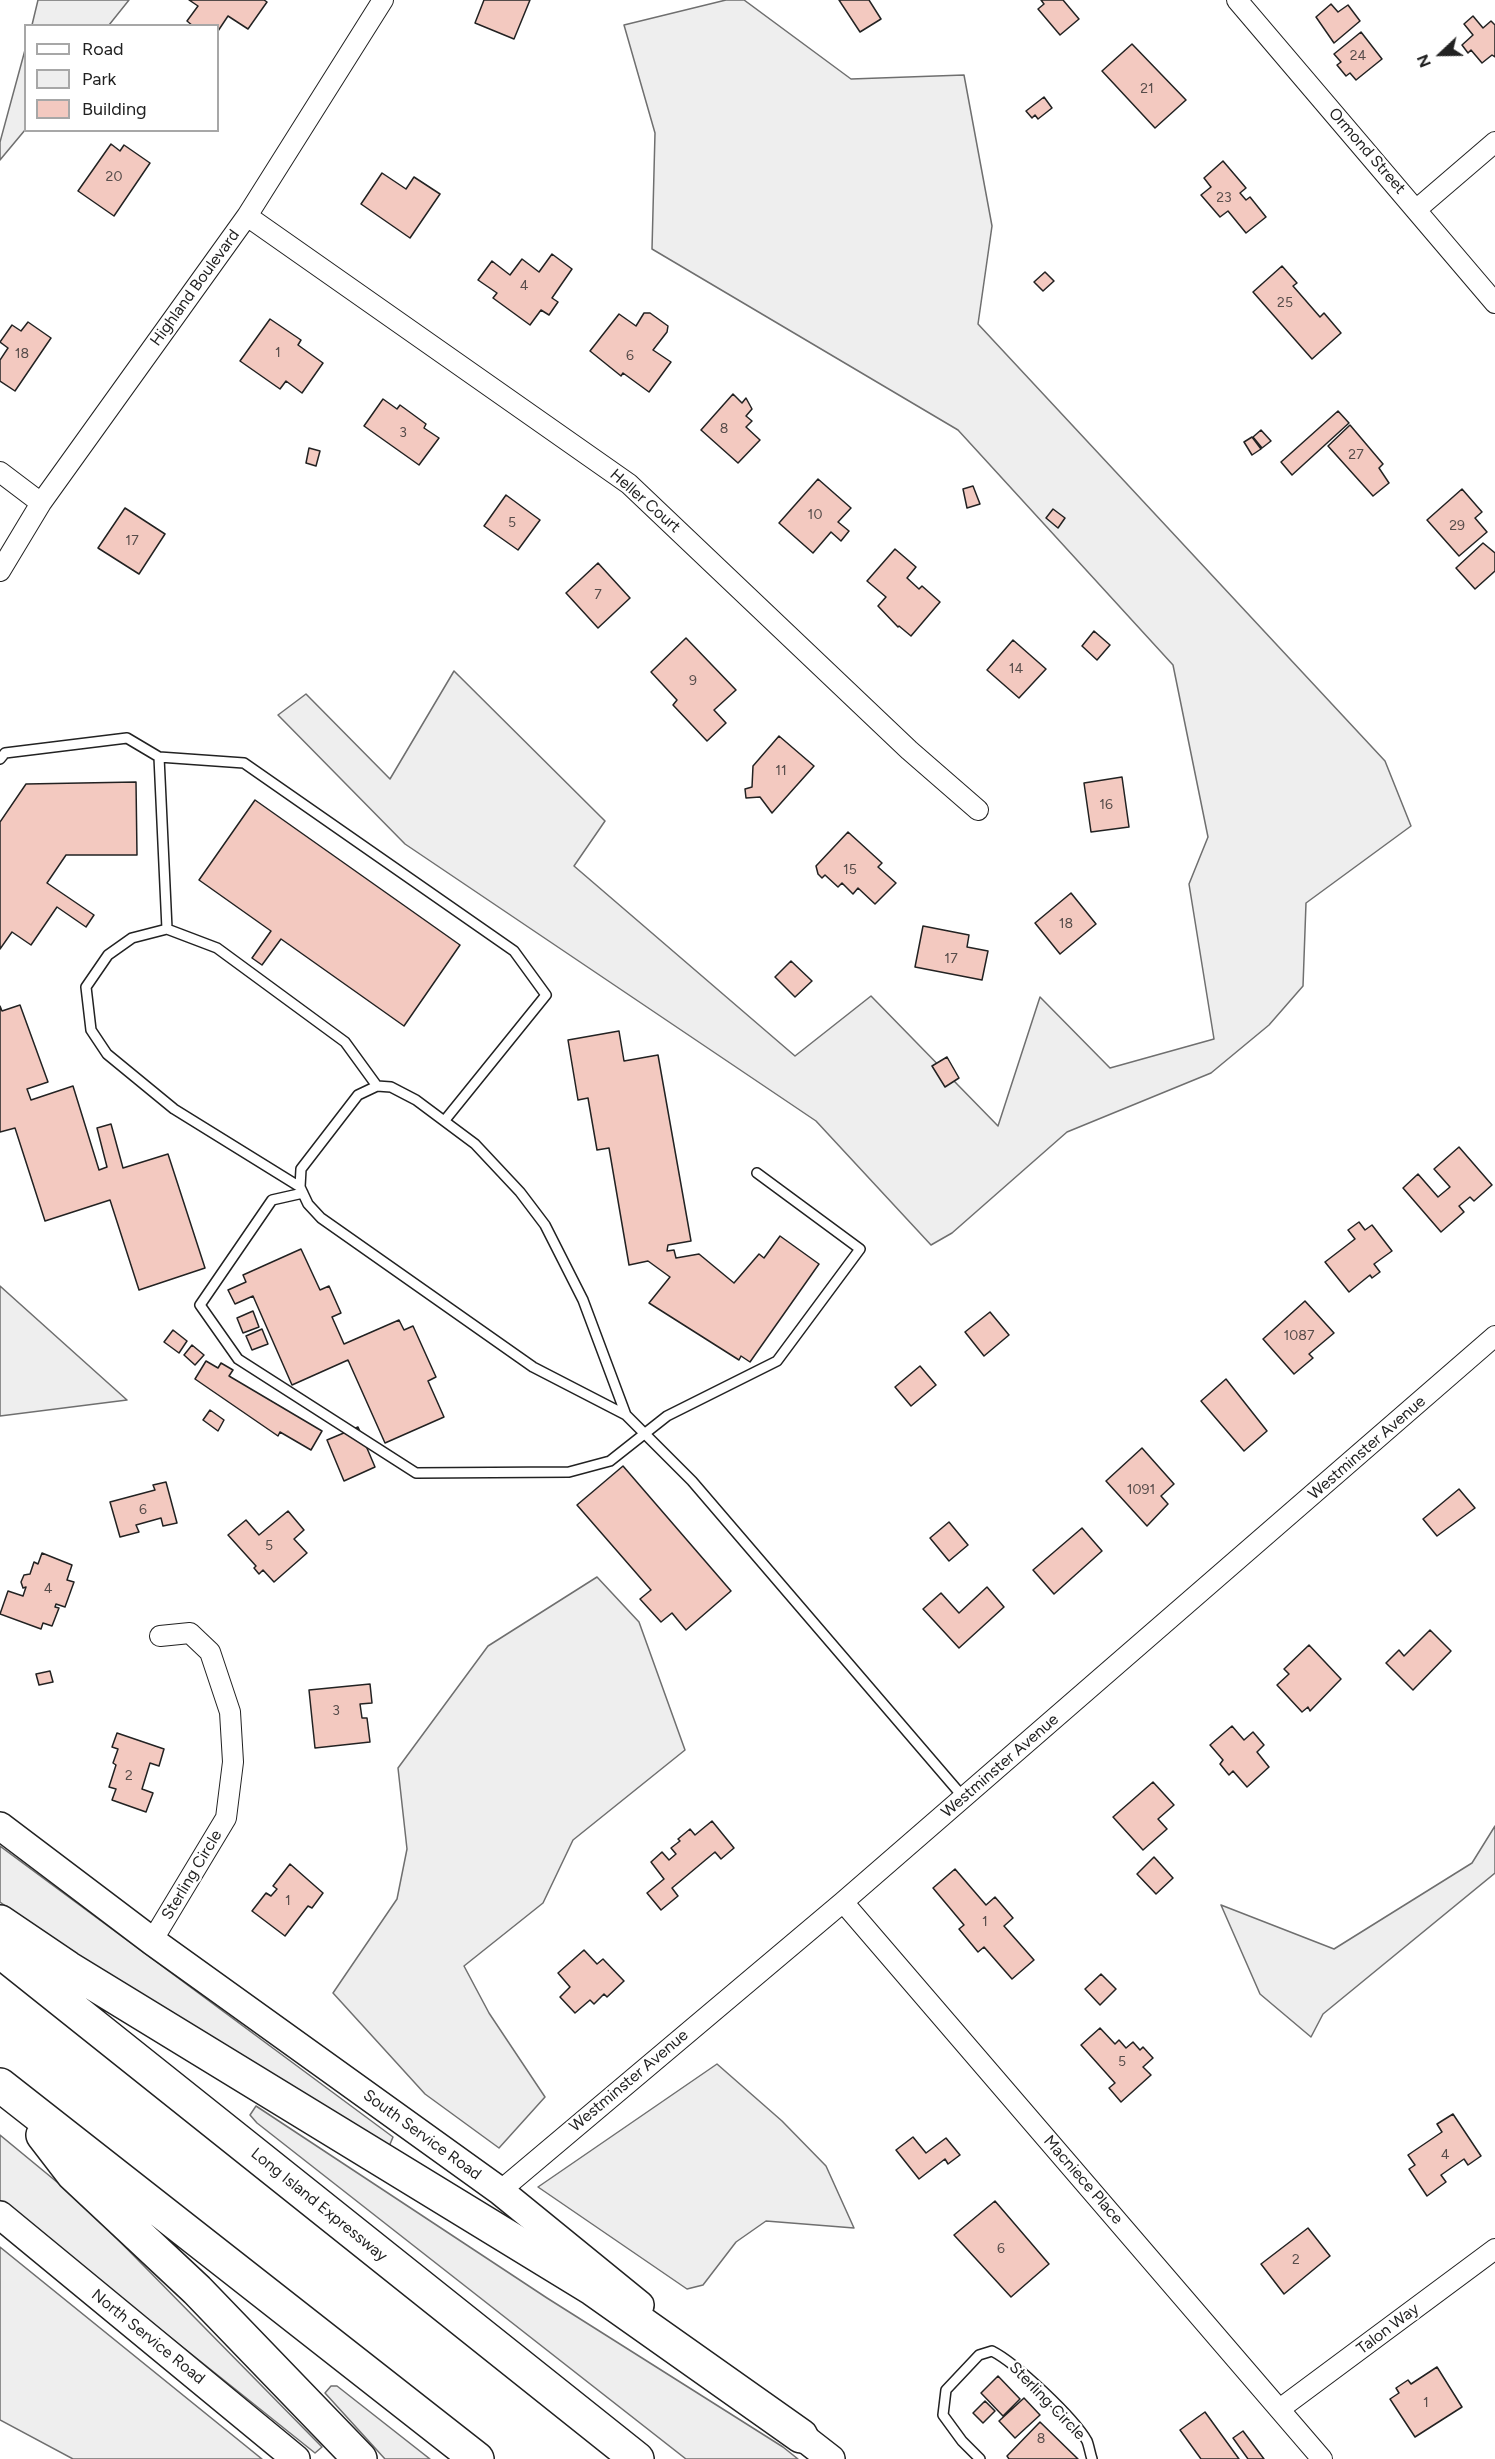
<!DOCTYPE html>
<style>
body{margin:0}
#map{position:relative;width:1495px;height:2459px;overflow:hidden;background:#fff;font-family:Figtree,sans-serif}
canvas{display:block}
.legend{position:absolute;left:24px;top:24px;width:195px;height:108px;box-sizing:border-box;background:#fff;border:2px solid #a7a7a7;margin:0;padding:8px 10px;list-style:none;font-size:18px;color:#222}
.legend li{display:flex;align-items:center;gap:12px;height:30px}
.legend b{width:30px;border:2px solid #a7a7a7}
.north{position:absolute;left:1411px;top:24px;width:60px;height:60px;-webkit-text-stroke:4px #fff;paint-order:stroke;rotate:248deg;font-size:16px;font-weight:700;line-height:24px;text-align:center;color:#222}
.north::after{content:'';display:block;margin:auto;width:21px;height:27px;background:#222;clip-path:polygon(50% 0,100% 100%,50% 72%,0 100%)}
</style>
<div id="map">
<canvas width="1495" height="2459"></canvas>
<ul class="legend">
<li><b style="height:8px;background:#fff"></b>Road</li>
<li><b style="height:16px;background:#eee"></b>Park</li>
<li><b style="height:16px;background:#f3c9c0"></b>Building</li>
</ul>
<div class="north">N</div>
</div>
<script>
const ctx = document.querySelector('canvas').getContext('2d');
ctx.lineJoin = 'round';
function fillPath(path, color) { ctx.fillStyle = color; ctx.fill(path, 'evenodd'); }
function trace(path, color, width, dash) { ctx.strokeStyle = color; ctx.lineWidth = width; ctx.lineCap = dash ? 'butt' : 'round'; ctx.setLineDash(dash || []); ctx.stroke(path); }
function drawText(font, color, halo, rows, align = 'center') {
  ctx.font = font + ' Figtree,sans-serif'; ctx.lineWidth = 4.5; ctx.setLineDash([]); ctx.textBaseline = 'middle'; ctx.strokeStyle = halo; ctx.fillStyle = color; for (const [text, x, y, turn = 0] of rows) {
    ctx.save(); ctx.translate(x, y); ctx.rotate((+turn || 0) * Math.PI / 180); ctx.textAlign = isNaN(turn) ? turn : align; if (halo) ctx.strokeText(text, 0, 0); ctx.fillText(text, 0, 0); ctx.restore();
  }
}
const green = new Path2D(`
 M38,0H129L109,25H32Z
 M726,0H744L851,79L964,75L992,226L978,324L1385,761L1411,826L1306,903L1303,986L1269,1025L1211,1073L1067,1132L952,1233L931,1245L816,1121L405,844L278,715L306,694L390,779L454,671L605,821L574,866L795,1056L871,996L998,1126L1040,997L1110,1068L1214,1039L1189,884L1208,837L1173,665L958,430L652,249L655,133L624,25Z
 M25,50V130L0,160V142Z
 M0,1286L127,1400L0,1416Z
 M597,1577L639,1622L685,1750L573,1840L543,1903L464,1966L489,2013L545,2097L499,2148L425,2094L333,1993L397,1899L407,1849L398,1768L488,1646Z
 M1495,1826V1873L1323,2014L1311,2037L1260,1994L1221,1905L1334,1949L1472,1863Z
 M0,1846L393,2137L388,2149L71,1954L0,1902Z
 M717,2064L782,2121L826,2166L854,2228L766,2221L736,2242L703,2285L687,2289L538,2187Z
 M256,2106L547,2298L783,2447L798,2459H686L257,2123L250,2115Z
 M0,2135L80,2201L322,2447L315,2453L0,2201Z
 M0,2247L262,2459H73L0,2420Z
 M331,2386H337L430,2459H385L325,2393Z`);
fillPath(green, '#eee');
trace(green, '#6f6f6f', 1.5);
const building = new Path2D(`
 M189,0H264L267,2L248,29L228,16L218,31V26H193L187,21L198,6Z
 M484,0H530L514,39L475,23Z
 M839,0H869L881,19L860,32Z
 M1041,0H1063L1079,19L1060,35L1038,9L1044,4Z
 M1331,4L1338,12L1348,5L1360,21L1334,43L1316,17Z
 M1473,16L1483,28L1491,21L1495,25V57L1492,55L1482,63L1471,50L1468,53L1462,45L1473,35L1464,24Z
 M1361,32L1382,59L1356,80L1350,73L1346,76L1337,65L1341,62L1334,54Z
 M1132,44L1186,100L1155,128L1102,71Z
 M1044,97L1052,108L1038,119L1035,115L1032,118L1026,111Z
 M111,144L120,151L124,145L150,163L114,216L78,191Z
 M1223,161L1246,188L1240,193L1246,200L1250,197L1266,217L1246,233L1228,211L1220,217L1201,195L1211,187L1204,178Z
 M382,173L406,189L414,177L440,194L410,238L361,204Z
 M552,254L572,269L552,298L558,302L549,315L541,310L530,325L493,298L497,293L478,280L492,261L510,275L522,259L539,272Z
 M1282,266L1297,283L1293,286L1320,317L1324,313L1341,333L1312,359L1253,292Z
 M1045,272L1054,281L1043,291L1034,282Z
 M644,313H650L668,326L667,332L653,350L671,362L649,392L623,373L621,376L590,351L619,314L636,326Z
 M270,319L301,340L298,345L323,363L302,393L286,381L280,389L240,361Z
 M28,322L51,338L15,391L0,381V360L8,348L0,342L12,325L21,331Z
 M733,394L742,403L746,398L752,409L746,416L752,421L746,427L760,440L738,463L701,430Z
 M383,399L397,409L400,405L426,424L424,428L439,438L419,465L364,426Z
 M1338,411L1349,423L1292,475L1281,462Z
 M1350,425L1383,464L1379,468L1389,483L1373,496L1328,446Z
 M1261,430L1271,441L1262,448L1253,437Z
 M1252,437L1261,449L1252,455L1244,442Z
 M309,448L320,451L316,466L306,463Z
 M818,479L851,508L838,522L849,531L841,541L831,532L813,553L779,523Z
 M973,486L980,504L967,508L963,489Z
 M1462,489L1482,512L1475,518L1487,532L1459,556L1427,520Z
 M506,495L540,520L518,550L484,526Z
 M125,508L165,534L139,574L98,548Z
 M1053,509L1065,518L1058,528L1046,518Z
 M1483,543L1495,553V571L1475,589L1456,568Z
 M895,549L916,567L907,578L919,589L922,586L940,602L911,636L899,626L898,627L878,606L886,597L867,581Z
 M598,563L630,598L598,628L566,593Z
 M1094,631L1110,645L1097,660L1082,646Z
 M686,638L736,690L714,710L726,723L707,741L673,705L677,700L651,672Z
 M1013,640L1046,669L1019,698L987,670Z
 M779,736L814,766L772,813L760,797L746,798L745,789L752,787L753,766Z
 M1122,777L1129,827L1091,832L1084,783Z
 M136,782L137,855H66L47,883L94,915L86,927L57,907L31,945L12,932L0,949V822L26,784Z
 M255,800L460,945L404,1026L281,939L262,965L252,958L271,931L199,880Z
 M848,832L882,863L878,867L896,883L875,904L858,888L853,894L842,883L838,887L825,875L822,878L818,874L816,866Z
 M1071,893L1096,924L1060,954L1035,923Z
 M923,926L969,935L967,947L988,951L982,980L915,967Z
 M791,961L812,981L795,997L775,977Z
 M20,1005L48,1082L27,1089L31,1100L73,1086L99,1170L107,1167L97,1128L111,1124L123,1168L168,1154L205,1268L139,1290L110,1200L45,1221L15,1128L0,1132V1006L2,1011Z
 M619,1031L624,1061L658,1055L691,1241L668,1245L667,1251L674,1250L676,1258L699,1254L734,1283L759,1254L764,1258L780,1236L819,1264L750,1362L741,1356L739,1360L649,1303L670,1277L648,1261L629,1265L609,1148L597,1150L588,1098L578,1100L568,1040Z
 M947,1057L959,1078L945,1087L932,1066Z
 M1459,1147L1492,1185L1474,1201L1470,1197L1459,1206L1464,1212L1441,1232L1403,1188L1418,1174L1438,1197L1450,1187L1434,1169Z
 M1359,1222L1365,1230L1372,1225L1392,1251L1374,1264L1380,1272L1372,1278L1370,1275L1349,1292L1325,1262L1355,1239L1348,1230Z
 M301,1249L320,1290L329,1286L341,1313L332,1317L344,1344L399,1320L404,1330L413,1326L436,1377L428,1381L444,1417L385,1443L348,1360L292,1385L253,1296L235,1304L228,1290L246,1282L243,1275Z
 M1305,1301L1334,1333L1309,1354L1313,1358L1294,1374L1263,1339Z
 M253,1311L259,1327L243,1333L237,1318Z
 M990,1312L1009,1335L984,1356L965,1332Z
 M262,1329L268,1344L252,1350L246,1336Z
 M173,1330L187,1341L179,1353L164,1342Z
 M192,1345L204,1355L195,1365L184,1355Z
 M206,1361L218,1368L221,1363L233,1370L229,1376L322,1431L311,1450L280,1432L278,1436L195,1379Z
 M920,1366L936,1385L911,1406L895,1387Z
 M1226,1379L1267,1431L1244,1451L1201,1401Z
 M210,1410L224,1420L218,1431L203,1420Z
 M358,1427L375,1467L344,1481L327,1440Z
 M1142,1448L1174,1484L1161,1496L1168,1504L1147,1526L1106,1481Z
 M623,1466L731,1591L686,1630L672,1613L661,1622L640,1599L651,1590L577,1505Z
 M166,1482L177,1523L163,1526L161,1518L136,1525L139,1532L120,1537L110,1502L155,1490L153,1485Z
 M1459,1489L1475,1508L1437,1536L1423,1519Z
 M288,1511L304,1530L294,1539L307,1553L274,1582L263,1570L259,1574L254,1568L256,1566L228,1535L246,1520L259,1535Z
 M949,1522L968,1545L949,1561L930,1538Z
 M1082,1528L1102,1551L1054,1594L1033,1570Z
 M42,1553L72,1565L67,1580L74,1582L65,1607L56,1604L55,1607L59,1608L52,1626L43,1623L41,1629L0,1614L8,1591L23,1596L26,1587L23,1588L21,1582L24,1575L30,1574L34,1562L38,1564Z
 M987,1587L1004,1607L959,1648L923,1609L941,1593L959,1613Z
 M1430,1630L1451,1651L1413,1690L1386,1663L1399,1650L1404,1656Z
 M1309,1645L1341,1679L1310,1711L1308,1707L1302,1712L1277,1685L1289,1674L1284,1669Z
 M50,1671L53,1682L39,1685L36,1674Z
 M370,1684L372,1703L360,1704L362,1718H367L370,1742L315,1748L309,1690Z
 M1232,1726L1244,1740L1253,1732L1264,1745L1257,1752L1269,1767L1247,1787L1233,1771L1229,1775L1220,1764L1223,1760L1210,1745Z
 M117,1733L164,1749L159,1766L150,1763L142,1789L153,1793L146,1812L112,1800L116,1789L109,1787L116,1765L113,1763L118,1749L112,1747Z
 M1153,1782L1174,1805L1158,1819L1167,1829L1143,1850L1113,1817Z
 M712,1821L734,1848L721,1859L715,1852L672,1888L678,1896L661,1910L647,1893L664,1879L651,1862L662,1852L669,1860L676,1854L671,1848L680,1841L678,1839L690,1829L695,1835Z
 M1154,1857L1173,1878L1156,1894L1137,1874Z
 M290,1864L323,1893L312,1908L308,1906L285,1936L252,1911L266,1893L271,1896L277,1889L273,1886Z
 M955,1869L986,1905L995,1897L1013,1918L1004,1926L1034,1960L1012,1979L984,1947L978,1952L959,1929L964,1925L933,1888Z
 M584,1950L597,1964L603,1959L624,1981L607,1997L604,1994L594,2004L590,2000L575,2013L560,1997L570,1987L558,1973Z
 M1101,1974L1116,1989L1100,2005L1085,1989Z
 M1100,2028L1115,2044L1119,2040L1126,2048L1133,2042L1140,2050L1143,2047L1153,2058L1143,2067L1151,2075L1121,2102L1109,2088L1115,2083L1081,2045Z
 M1453,2114L1481,2156L1468,2165L1464,2159L1441,2175L1446,2182L1427,2196L1409,2169L1415,2165L1408,2155L1442,2132L1437,2124Z
 M913,2137L926,2153L946,2138L960,2155L948,2164L945,2159L919,2179L896,2150Z
 M995,2201L1049,2264L1011,2297L954,2235Z
 M1308,2228L1330,2256L1284,2294L1261,2264Z
 M1437,2367L1462,2407L1415,2437L1390,2399L1399,2393L1396,2388L1408,2380L1411,2384Z
 M998,2376L1020,2399L1003,2416L981,2393Z
 M1024,2398L1040,2415L1015,2438L999,2421Z
 M985,2401L995,2411L983,2423L973,2413Z
 M1205,2412L1239,2459H1201L1180,2430Z
 M1040,2422L1078,2459H1009L1007,2456Z
 M1243,2431L1264,2459H1248L1233,2438Z`);
fillPath(building, '#f3c9c0');
trace(building, '#222', 1.5);
const lane = new Path2D(`
 M159,757L244,763L514,951L546,995L445,1120
 M0,759L5,753L127,738L159,757L167,929
 M300,1187L174,1109L107,1054L91,1030L86,987L108,955L132,938L167,929L217,948L345,1042L377,1086
 M303,1193L272,1200L200,1305L238,1359L416,1473L569,1472L610,1461L667,1416L777,1361L860,1249L757,1173
 M626,1415L533,1367L321,1218L308,1204L300,1187L301,1169L358,1095L377,1086L391,1087L416,1100L475,1144L520,1192L545,1225L583,1300L626,1415L692,1481L964,1798
 M980,2459L962,2441L943,2415L946,2390L979,2355L992,2351C1016,2363 1074,2418 1087,2441C1089,2446 1090,2453 1092,2459`);
const street = new Path2D(`
 M1237,0L1495,303
 M1417,209L1495,142
 M247,216L629,484L909,750L978,810
 M0,472L41,503
 M0,571L41,503L247,216L383,0
 M843,1902L1322,2459
 M152,1941L226,1818L233,1762L230,1712L210,1652L190,1633L160,1636
 M500,2191L843,1902L1495,1336
 M1281,2408L1495,2249`);
const secondary = new Path2D(`
 M0,1826L152,1941L500,2191L640,2305
 M0,2215L296,2459
 M786,2424L831,2459`);
const highway = new Path2D(`
 M0,1922L68,1968L593,2289L801,2436
 M0,1951L637,2459
 M0,2085L477,2459
 M43,2135L73,2174L197,2290L360,2459`);
trace(lane, '#222', 12);
trace(street, '#222', 22);
trace(secondary, '#222', 30);
trace(highway, '#222', 36);
trace(lane, '#fff', 9);
trace(street, '#fff', 20);
trace(secondary, '#fff', 27);
trace(highway, '#fff', 33);
drawText('14px', '#564c4a', null, [
 ["24",1358,56],
 ["21",1147,89],
 ["20",114,177],
 ["23",1224,198],
 ["4",524,286],
 ["25",1285,303],
 ["1",278,353],
 ["18",22,354],
 ["6",630,356],
 ["8",724,429],
 ["3",403,433],
 ["27",1356,455],
 ["10",815,515],
 ["5",512,523],
 ["29",1457,526],
 ["17",132,541],
 ["7",598,595],
 ["14",1016,669],
 ["9",693,681],
 ["11",781,771],
 ["16",1106,805],
 ["15",850,870],
 ["18",1066,924],
 ["17",951,959],
 ["1087",1299,1336],
 ["1091",1141,1490],
 ["6",143,1510],
 ["5",269,1546],
 ["4",48,1589],
 ["3",336,1711],
 ["2",129,1776],
 ["1",288,1901],
 ["1",985,1922],
 ["5",1122,2062],
 ["4",1445,2155],
 ["6",1001,2249],
 ["2",1296,2260],
 ["1",1426,2403],
 ["8",1041,2439]
]);
drawText('16px', '#222', '#fff', [
 ["Ormond Street",1367,151,49],
 ["Highland Boulevard",195,288,-54],
 ["Heller Court",645,501,41],
 ["Westminster Avenue",1367,1448,-41],
 ["Westminster Avenue",1000,1766,-41],
 ["Sterling Circle",192,1875,-59],
 ["Westminster Avenue",629,2081,-40],
 ["South Service Road",422,2135,36],
 ["Macniece Place",1083,2180,49],
 ["Long Island Expressway",319,2205,39],
 ["Talon Way",1388,2329,-37],
 ["North Service Road",148,2337,39],
 ["Sterling Circle",1047,2401,46]
]);
</script>
